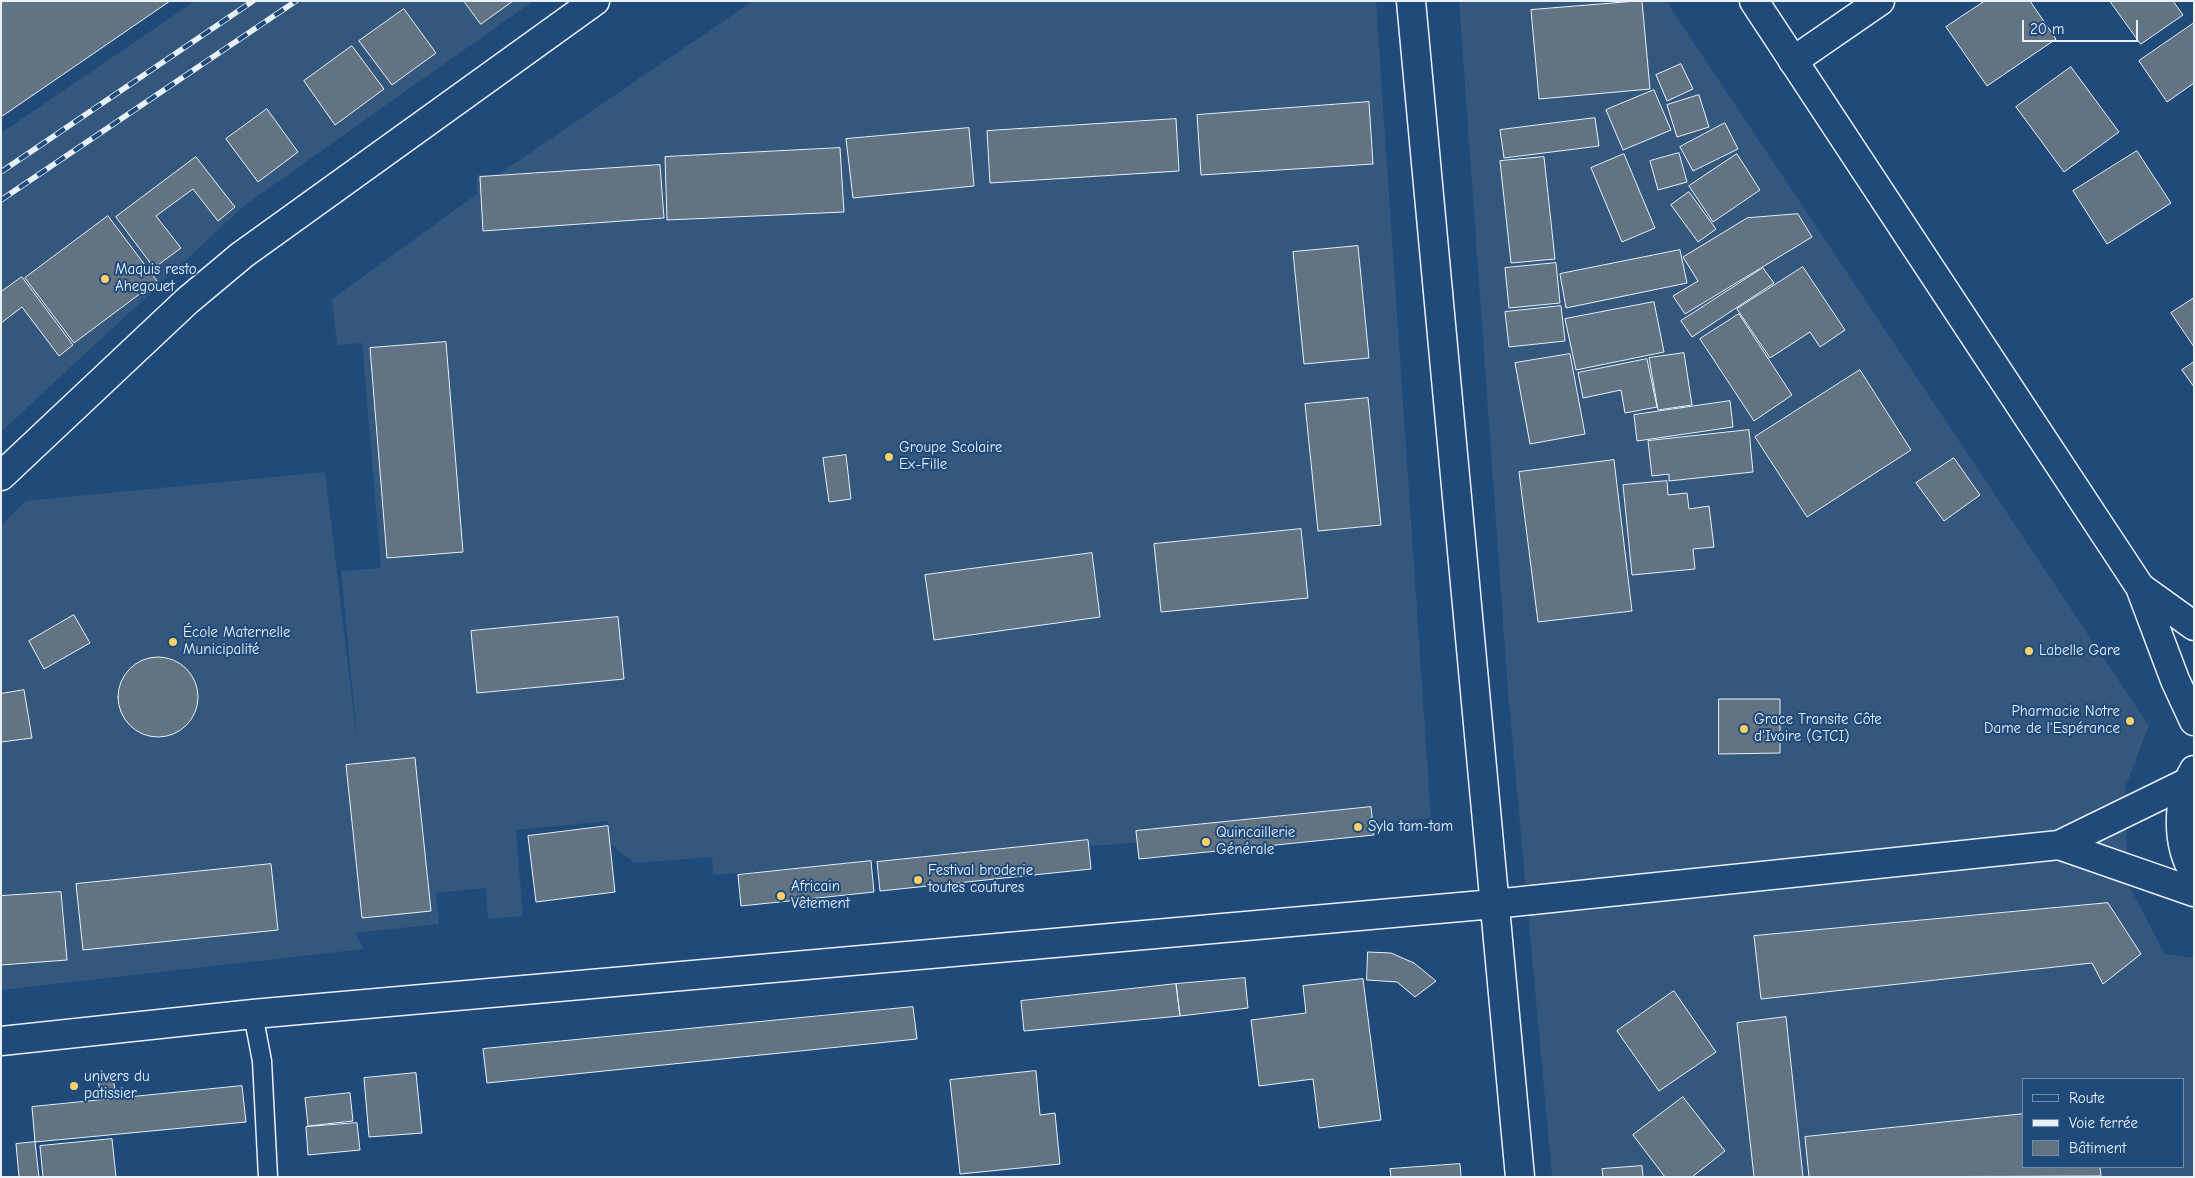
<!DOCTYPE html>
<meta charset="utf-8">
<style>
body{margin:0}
#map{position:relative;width:2195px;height:1178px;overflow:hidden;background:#1f4a7a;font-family:"Comic Neue",sans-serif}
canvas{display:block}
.frame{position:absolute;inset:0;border:2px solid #e8f1f8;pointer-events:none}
.legend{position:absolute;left:2022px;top:1078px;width:162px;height:90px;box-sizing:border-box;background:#1f4a7a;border:1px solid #6f8dac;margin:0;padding:6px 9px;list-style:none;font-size:15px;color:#e8f1f8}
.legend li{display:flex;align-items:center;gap:10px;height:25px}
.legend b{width:25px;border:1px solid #6f8dac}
.scale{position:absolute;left:2022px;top:20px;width:116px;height:22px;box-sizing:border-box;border:2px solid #e8f1f8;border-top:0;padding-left:6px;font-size:15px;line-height:18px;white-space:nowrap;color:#e8f1f8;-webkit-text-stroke:4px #1f4a7a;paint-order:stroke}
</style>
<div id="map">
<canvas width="2195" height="1178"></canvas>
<div class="frame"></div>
<ul class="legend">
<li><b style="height:6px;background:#1f4a7a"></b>Route</li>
<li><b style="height:6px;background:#e8f1f8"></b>Voie ferrée</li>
<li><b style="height:14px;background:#627483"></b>Bâtiment</li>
</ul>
<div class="scale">20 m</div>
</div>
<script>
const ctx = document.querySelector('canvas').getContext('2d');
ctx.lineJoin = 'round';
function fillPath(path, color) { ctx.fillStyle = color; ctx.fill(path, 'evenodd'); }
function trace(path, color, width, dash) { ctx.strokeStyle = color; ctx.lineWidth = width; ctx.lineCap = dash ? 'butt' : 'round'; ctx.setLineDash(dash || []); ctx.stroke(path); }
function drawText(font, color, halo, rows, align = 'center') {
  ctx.font = font + ' "Comic Neue",sans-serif'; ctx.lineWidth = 4; ctx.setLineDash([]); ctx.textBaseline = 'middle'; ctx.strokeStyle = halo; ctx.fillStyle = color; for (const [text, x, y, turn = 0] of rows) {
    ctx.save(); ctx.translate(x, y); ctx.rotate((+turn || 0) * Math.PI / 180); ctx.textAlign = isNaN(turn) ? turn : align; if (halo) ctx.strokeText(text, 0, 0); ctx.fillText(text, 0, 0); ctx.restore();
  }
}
fillPath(new Path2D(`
 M195,1H533L245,205L1,432V133Z
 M753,1H1376L1431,818L1366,825L713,875L712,857L635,863L610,844L608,821L516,830L523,916L488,919L486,888L436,893L439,924L355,933L364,949L1,990V526L26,501L325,472L358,748L341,571L381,568L362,343L337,345L332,299L477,194V175L499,174Z
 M1459,1H1666L2149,726L2125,788L2128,884L2165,954L2194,958V1177H1552L1508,692ZM2024,1079H2184V1167H2024Z`), '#33577d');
const building = new Path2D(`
 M1,1H170L1,117Z
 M464,1H513L481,24Z
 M1642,1L1650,89L1539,99L1531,10Z
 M1985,1H2030L2056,39L1987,86L1946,27Z
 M2110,1H2173L2183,15L2141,44Z
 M404,9L436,53L392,85L359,41Z
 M2194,23V83L2167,102L2139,61Z
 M352,46L384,89L335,125L304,81Z
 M1681,64L1693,89L1667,101L1656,75Z
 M2071,67L2119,132L2064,172L2016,107Z
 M1654,90L1671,130L1623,150L1606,110Z
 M1699,95L1709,127L1677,137L1667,105Z
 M1369,102L1373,164L1201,175L1197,115Z
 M267,109L298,152L258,182L226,139Z
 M1595,118L1599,146L1504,158L1500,130Z
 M1176,119L1179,171L990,183L987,131Z
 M1725,123L1738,149L1693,171L1680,147Z
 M969,128L974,186L853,198L846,139Z
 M840,148L844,212L667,220L665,157Z
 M2137,151L2171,203L2107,244L2073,191Z
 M1679,153L1687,182L1658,190L1650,161Z
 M1624,154L1655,228L1622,242L1591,168Z
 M1737,154L1760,190L1713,222L1689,186Z
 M196,157L235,207L218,221L193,189L156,216L181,248L154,268L116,217Z
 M1544,157L1555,259L1511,263L1500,161Z
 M660,165L664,218L483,231L480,177Z
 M1689,192L1716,229L1698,242L1671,205Z
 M1798,214L1812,237L1685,314L1673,296L1698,281L1683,257L1747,218Z
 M108,216L157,281L74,343L25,278Z
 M1358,246L1369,358L1304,364L1293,252Z
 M1680,250L1687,283L1566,308L1560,274Z
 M1556,263L1560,303L1509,308L1505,268Z
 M1803,267L1845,330L1820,347L1810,332L1770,358L1737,309Z
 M1763,268L1774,283L1692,337L1681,321Z
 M22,277L73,345L59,356L22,307L1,323V292Z
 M2194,298V347L2171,313Z
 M1654,302L1664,352L1576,370L1565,319Z
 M1561,306L1565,341L1509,347L1505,312Z
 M1739,314L1792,395L1754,421L1700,339Z
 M446,342L463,552L387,558L370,348Z
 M1684,353L1692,405L1658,410L1649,358Z
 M1570,354L1585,434L1530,444L1515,363Z
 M1647,359L1657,407L1625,413L1621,390L1583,398L1578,373Z
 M2194,362V387L2182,370Z
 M1860,370L1911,450L1807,517L1755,437Z
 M1368,398L1381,525L1318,531L1305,404Z
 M1730,401L1733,427L1637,441L1634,415Z
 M1749,430L1753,472L1669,481V474L1652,476L1648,441Z
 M846,455L851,499L829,502L823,458Z
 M1954,458L1980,495L1944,521L1916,483Z
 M1614,460L1632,611L1538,622L1519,472Z
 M1667,481L1668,495L1687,493L1689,509L1709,506L1714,547L1693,549L1695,569L1632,575L1623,485Z
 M1301,529L1308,598L1161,612L1154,544Z
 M1092,553L1100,617L934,640L925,575Z
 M74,615L90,643L44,669L29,641Z
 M618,617L624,679L477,693L471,631Z
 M118 697a40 40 0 1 1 80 0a40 40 0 1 1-80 0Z
 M24,690L32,738L1,742V694Z
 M1719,699H1780V753L1719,754Z
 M415,758L431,911L362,918L346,765Z
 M1371,807L1374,835L1139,859L1136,831Z
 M608,826L615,892L536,902L528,836Z
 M1088,840L1091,869L880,891L877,862Z
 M871,861L874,892L741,906L738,875Z
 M271,864L278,930L83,950L76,884Z
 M61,892L67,960L1,965V896Z
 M2108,903L2141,954L2103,984L2092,963L1761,999L1754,936Z
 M1368,952L1391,953L1414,963L1436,981L1415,997L1397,982L1367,980Z
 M1245,978L1248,1008L1180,1016L1176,984Z
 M1363,979L1381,1120L1319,1128L1313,1079L1259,1086L1251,1020L1306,1013L1303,986Z
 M1176,984L1180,1016L1024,1031L1021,1001Z
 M1674,991L1716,1052L1659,1091L1617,1031Z
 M913,1007L917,1039L487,1083L483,1049Z
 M1786,1017L1803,1177H1754L1737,1023Z
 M1036,1071L1040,1115L1055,1113L1060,1164L960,1174L950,1080Z
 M416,1073L422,1133L369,1137L364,1078Z
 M112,1074L116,1094L101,1096L97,1076Z
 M242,1086L246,1122L35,1142L32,1107Z
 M350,1093L353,1121L308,1126L305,1098Z
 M1683,1097L1725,1151L1692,1177H1665L1633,1135Z
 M2024,1114V1167H2100L2101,1176L1809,1177L1805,1137Z
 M357,1123L360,1150L308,1155L306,1127Z
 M112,1139L116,1177H43L40,1146Z
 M35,1142L39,1177H19L16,1144Z
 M1460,1164L1461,1177H1391L1390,1169Z
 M1642,1166L1643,1177H1603L1602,1169Z`);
fillPath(building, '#627483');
trace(building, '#e8f1f8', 1);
const lane = new Path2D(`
 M253,1014L262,1061L268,1177`);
const street = new Path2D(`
 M1411,1L1520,1177
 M1793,61L1880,1
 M2059,845L2194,892
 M1,1041L253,1014L1494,904L2059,845L2186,783`);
const secondary = new Path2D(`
 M1754,1L2140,587L2175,680L2194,721
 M1,476L187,301L242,255L595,1
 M2140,587L2194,626
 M2194,770C2177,799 2176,843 2194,873`);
trace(lane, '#e8f1f8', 21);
trace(street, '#e8f1f8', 31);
trace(secondary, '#e8f1f8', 31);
trace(lane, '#1f4a7a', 18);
trace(street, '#1f4a7a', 28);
trace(secondary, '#1f4a7a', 28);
const rail = new Path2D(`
 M1,172L253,1
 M1,200L296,1`);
trace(rail, '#e8f1f8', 5.5);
trace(rail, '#1f4a7a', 4, [11]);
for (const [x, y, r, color] of [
 [105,279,5,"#ffd166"],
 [889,457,5,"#ffd166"],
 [173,642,5,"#ffd166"],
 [2029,651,5,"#ffd166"],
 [2130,721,5,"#ffd166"],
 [1744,729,5,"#ffd166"],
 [1358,827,5,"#ffd166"],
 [1206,842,5,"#ffd166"],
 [918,880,5,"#ffd166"],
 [781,896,5,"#ffd166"],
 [74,1086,5,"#ffd166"]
]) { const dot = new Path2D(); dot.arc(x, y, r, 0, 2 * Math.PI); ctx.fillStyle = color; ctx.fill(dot); trace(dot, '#1f4a7a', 2); }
drawText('15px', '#e8f1f8', '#1f4a7a', [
 ["Maquis resto",115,270],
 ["Ahegouet",115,287],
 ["Groupe Scolaire",899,448],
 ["Ex-Fille",899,465],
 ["École Maternelle",183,633],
 ["Municipalité",183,650],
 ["Labelle Gare",2039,651],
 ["Pharmacie Notre",2120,712,"right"],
 ["Dame de l'Espérance",2120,729,"right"],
 ["Grace Transite Côte",1754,720],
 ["d'Ivoire (GTCI)",1754,737],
 ["Syla tam-tam",1368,827],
 ["Quincaillerie",1216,833],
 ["Générale",1216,850],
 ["Festival broderie",928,871],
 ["toutes coutures",928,888],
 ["Africain",791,887],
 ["Vêtement",791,904],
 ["univers du",84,1077],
 ["patissier",84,1094]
], 'left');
</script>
